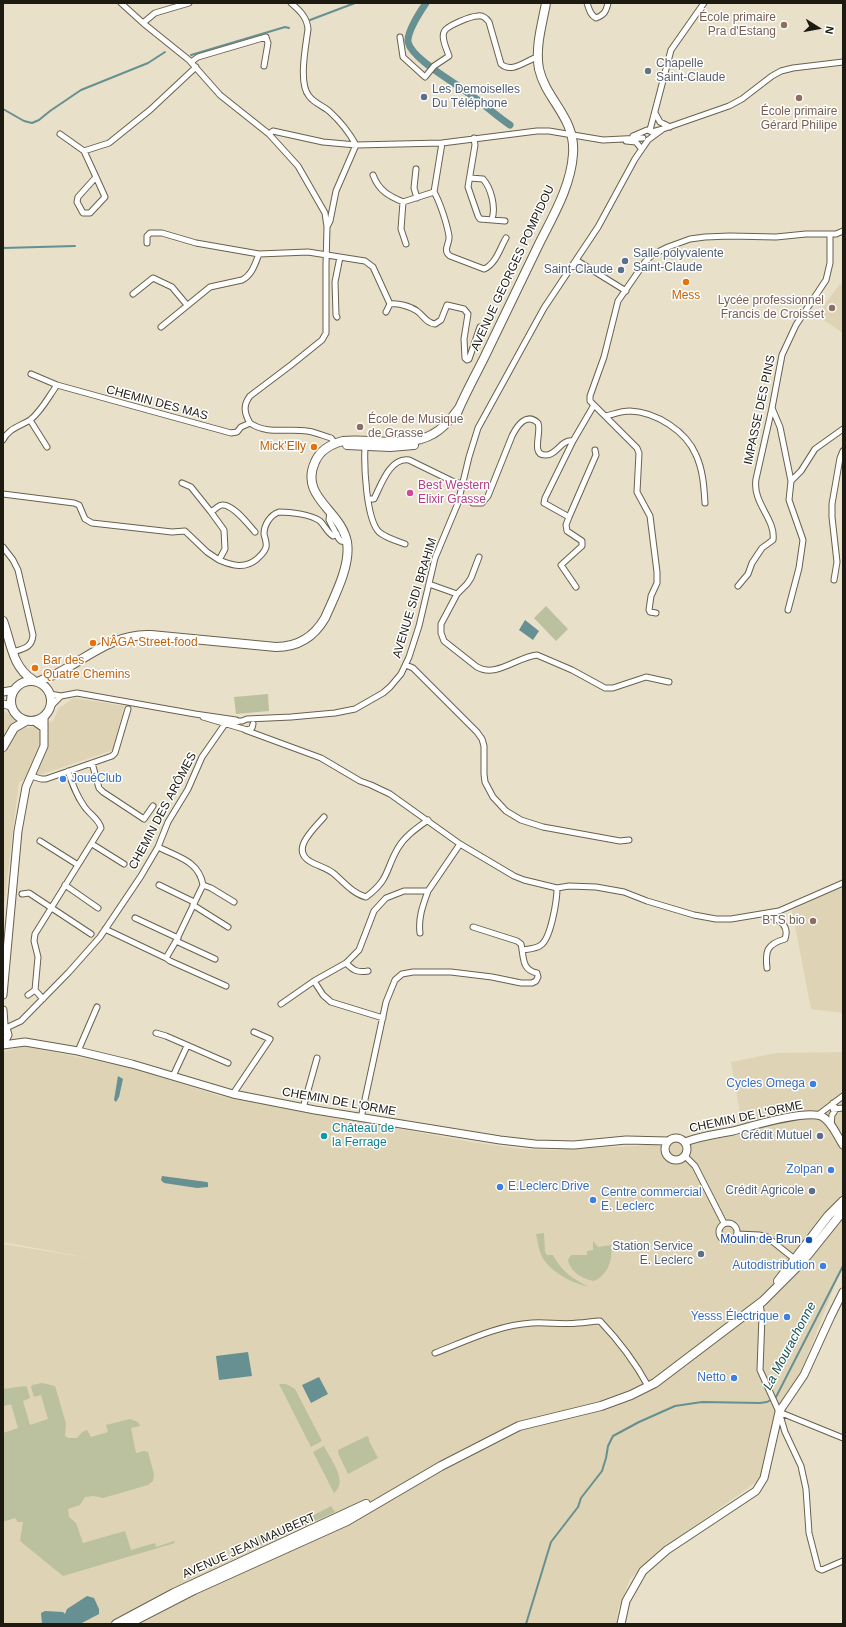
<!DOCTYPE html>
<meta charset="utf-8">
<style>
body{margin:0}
#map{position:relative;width:846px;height:1627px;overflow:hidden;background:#e8e0c8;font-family:Helvetica,sans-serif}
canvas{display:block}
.frame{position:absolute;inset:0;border:4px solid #1d1a12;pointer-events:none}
.north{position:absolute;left:798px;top:8px;width:40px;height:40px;-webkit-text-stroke:3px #fff;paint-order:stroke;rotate:101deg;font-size:11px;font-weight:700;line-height:16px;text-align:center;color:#1d1a12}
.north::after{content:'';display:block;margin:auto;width:14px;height:18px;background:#1d1a12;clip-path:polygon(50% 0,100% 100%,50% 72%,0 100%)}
</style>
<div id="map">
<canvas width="846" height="1627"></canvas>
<div class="frame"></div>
<div class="north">N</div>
</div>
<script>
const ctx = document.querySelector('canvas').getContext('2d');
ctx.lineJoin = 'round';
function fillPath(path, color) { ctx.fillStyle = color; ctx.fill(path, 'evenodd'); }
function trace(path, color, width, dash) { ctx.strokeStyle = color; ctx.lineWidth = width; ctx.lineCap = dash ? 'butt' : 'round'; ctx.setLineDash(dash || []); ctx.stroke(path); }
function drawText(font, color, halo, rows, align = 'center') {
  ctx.font = font + ' Helvetica,sans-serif'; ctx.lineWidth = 3; ctx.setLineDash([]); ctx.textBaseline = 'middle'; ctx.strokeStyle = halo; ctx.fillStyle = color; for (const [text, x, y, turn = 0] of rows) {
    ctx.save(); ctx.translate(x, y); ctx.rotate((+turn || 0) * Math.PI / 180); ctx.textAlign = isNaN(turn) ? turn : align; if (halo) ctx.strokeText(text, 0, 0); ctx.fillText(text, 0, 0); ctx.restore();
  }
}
fillPath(new Path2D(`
 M840,284L843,286V333L825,321L818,313Z
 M74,698L124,706L113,750L19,782L4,905L3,904V710L28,728L53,721L59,708Z
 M843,888V1013L811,1009L792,910L834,890Z
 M24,1046L136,1069L220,1096L471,1142L521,1149L549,1150L637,1146L742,1125L731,1062L776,1053L843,1052V1264L759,1480L660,1551L630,1579L618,1610L617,1624H3V1244L94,1259L3,1242V1052Z`), '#ded3b5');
fillPath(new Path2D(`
 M546,606L568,629L556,641L534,618Z
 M268,694L269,711L236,714L234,697Z
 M544,1233L545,1252L547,1255H553C562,1272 573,1279 589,1287C573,1283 555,1275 544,1260C539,1253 538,1242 536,1234Z
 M593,1241L598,1247L611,1245C613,1259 608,1275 594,1281C583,1279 570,1272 568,1260L571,1255H587V1251L593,1250Z
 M42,1383L55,1386L56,1389L66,1424L65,1436L68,1438H77L82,1432L87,1430L91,1437L108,1432L106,1425L130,1419L138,1422L140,1426L131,1428L136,1453L144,1451L148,1452L154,1474L153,1481L148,1485L103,1498L94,1496L85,1497L80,1505L68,1509L69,1517L76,1523L83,1543L125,1531L131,1550L155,1543L156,1547L174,1541L175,1543L63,1576L20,1541L23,1522H18L15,1518L3,1522V1433L18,1428L11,1404L4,1406L3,1389L25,1386L27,1387L30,1398L23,1401L30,1425L48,1419L41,1395L34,1397L31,1387L32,1385Z
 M279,1384H286L295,1389L322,1441L311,1447Z
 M367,1436L369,1438V1441L378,1458L348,1474L338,1453V1450Z
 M324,1446C330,1459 349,1481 334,1493L313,1452Z
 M331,1506L335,1512L261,1545L257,1536L282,1532Z`), '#bbc09f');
fillPath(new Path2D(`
 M525,620L539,631L533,640L519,630Z
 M118,1076L123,1079L119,1097L116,1102L114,1100Z
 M162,1176L207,1182L208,1183V1187L197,1188L164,1183L161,1180Z
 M248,1352L252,1376L219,1380L216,1356Z
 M319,1377L328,1394L311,1403L302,1385Z
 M87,1596L94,1598L99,1609V1614L80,1624H42L41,1613L45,1611L63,1612L65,1614L67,1609Z`), '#669091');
trace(new Path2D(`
 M310,20L355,3
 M191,55L285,27L289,28
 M3,109L24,121L32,123L39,120L50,111L81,90L148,63L165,52
 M3,248L75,246
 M526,1624L551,1542L578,1507L581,1498L602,1471L606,1458L608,1446L613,1436L639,1422L675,1406L702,1402L760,1403L767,1402L776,1397L843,1266`), '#669091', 2);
trace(new Path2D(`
 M426,3C420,12 407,31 408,42C412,59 454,82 468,93C483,103 495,115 510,125`), '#669091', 7);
const street = new Path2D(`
 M121,3L143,23L189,60L220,95L269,134L298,166L325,213L327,227L326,264V333L322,340L291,365L250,396C243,405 244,413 250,423C267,435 288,428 307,431C315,432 324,436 331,438L335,443
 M291,3C300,11 307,17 308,29C306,45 298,83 309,96C314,103 323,106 329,111C340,121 349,132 356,145L336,191L330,221L327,227
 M587,3C589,9 590,15 596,18C604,15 606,12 608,3
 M143,23L155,13L189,3
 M400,37L403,57L425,77L434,66L449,56C447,50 441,38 444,32C446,26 471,16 478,16C483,15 486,18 489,22L501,64C512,74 526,60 538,57
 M191,62L198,57L266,37L268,43L264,66
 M655,113L660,122L670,127
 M650,130L671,50L704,3
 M652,132L663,129L729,106L742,99L772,76L781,71L793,68L843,62
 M60,134L84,151L109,143L150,110L196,67
 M269,134L273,131L323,142L356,145L442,143L537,131H549L603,140L643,138
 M633,136L647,130L652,132
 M474,138L475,145L468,187L478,216L480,219L505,221
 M626,141L636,142L640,147
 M442,143L434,192C440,202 447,224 449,236C450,244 442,250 450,256L484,269C496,264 500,248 506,238
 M84,151L96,177L78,197L77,202L83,213H90L105,197L96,177
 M416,169L414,188L417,198
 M373,175C379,191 389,196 403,202L434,192
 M470,178L483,179C491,188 496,207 492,219
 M403,202L401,229L406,244
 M147,243V236L150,233H162L196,243L259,254
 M576,260L626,291
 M133,294L153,278L172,287L187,305
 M386,312L390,304C398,303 410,306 417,311C424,316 426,323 435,324L441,320L447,305L464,309L468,314L464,339L465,358L467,360L469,359L480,327
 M337,317L336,315L335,282L340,257
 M161,327L210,287L242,280C252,275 255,264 259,254L308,252L365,261L373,267L390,304
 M31,374L57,385
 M772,408L780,427L791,481L789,500L803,540L799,568L788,610
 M606,416C614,414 621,411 630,411C656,412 686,431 696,455C703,470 704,487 705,503
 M30,420L47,447
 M3,440C9,428 19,427 30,420C41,412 49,396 57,385L231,433L237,432L241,427L250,423
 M365,447C364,465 366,519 379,532C386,538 397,541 405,544
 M791,481L801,471L815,449L843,429
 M3,494L74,503L79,505L85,519L92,523L172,532L185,531L207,552L219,560L225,549L224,530L211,512L191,487L182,483
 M369,499H374C381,485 390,457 409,460L452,481L462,484
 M473,503H482L488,496L512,436C517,426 526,412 538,423C542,432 530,456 546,455C557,455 561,439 573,441
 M330,511L329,520L339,539L341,541L347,542
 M211,512C214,510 219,505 222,505C233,504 248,524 255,532
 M569,517L596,455L595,450
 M3,547L13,560L18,570L33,635C32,648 23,649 12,652
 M479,557L471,578L467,584L457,594L441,624V633L444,641L477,667C496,678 517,657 537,655L572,670L605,688H613L646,677L669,682
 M219,560C233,566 245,569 257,559C261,555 265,552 266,547C267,542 265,539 264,534C264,525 270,515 279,512C290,512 310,514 320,521C325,526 327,532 333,536L337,534
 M834,580L837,562L832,517V504L840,458L843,451
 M429,584L457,594
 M738,586L748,574L752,563L762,548L773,540C776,519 752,503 756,479L772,408L782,355L796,325L826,280L830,263V234
 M576,587L561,565L582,546V541L567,531L566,525L569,517L544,503L545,498L573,441L594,405
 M656,613L650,612L649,610L651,596L657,583V572L650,516L637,492L639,453L637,448L590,401V396L604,357L618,301L645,262L652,255L668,247L690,239L705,237L730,236L776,237L806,234H836L843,231
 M406,665L413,668L477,732L482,739L484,746V774L485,782L493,797L506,811L521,820L543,827L620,841L629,840
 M50,694L61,696
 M51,706L61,696L77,693L195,714L236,720
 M203,717L247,730L252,728L253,724
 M242,721L247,719L291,717L335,713L355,709L383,693L390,687L401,674L409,657L419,626L435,558L458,503L469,457L478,428L544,308L598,227L635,159L648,140L663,129
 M245,730L321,758L360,781L371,785L390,794L460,844L514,876L524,880L557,888L569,886L596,887L624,892L647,901L694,915L716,919H731L779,911L843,883
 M92,763L99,788L103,792L144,819L153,806
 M31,776L41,779H46L112,756L115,753L128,709
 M324,817C314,829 289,850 311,862C318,866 327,868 333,873C343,881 353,894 366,897C390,879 385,870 398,848C405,836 417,828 428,820
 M40,841L78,865
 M92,844L124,864
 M158,847C178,857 199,861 203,885L176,941L166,958
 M65,885L98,908
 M159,885L194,902
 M203,885L211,888L234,902
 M22,894L29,893L91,934
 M193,905L228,927
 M767,914C778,920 790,924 785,939C767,944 765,951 767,968
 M135,918L178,938
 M105,929L166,958L170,961L226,986
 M420,933C418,918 423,905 428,891
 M176,941L215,959
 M522,950C528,949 536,949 541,945C551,938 557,900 557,888
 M346,963C353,970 357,973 368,971
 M314,981L323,995L331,1002L383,1018
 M28,995L35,990
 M43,999L35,990L38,957L34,941L35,934L101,828C99,819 89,814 84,806C76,795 72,783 68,771
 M281,1004L314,981L346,963L359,950L374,911L386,898L404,891H428L460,844
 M6,1028L21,1021L69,972L100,937L141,876L158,847L168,822L188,789L202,757L225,724L240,721
 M156,1033L166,1036L228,1063
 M78,1051L97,1007
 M173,1076L187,1046
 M233,1094L270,1039L254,1032
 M303,1108L317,1058
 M833,1109L843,1108
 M818,1115L843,1096
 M361,1118L386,1002L395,980L402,974L413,972H451L492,977L521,983H532L536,981L538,977L537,973C521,970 524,956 521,944L517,941L473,927
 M831,1125L832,1115L836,1109L833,1103
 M685,1156L695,1166L724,1223
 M719 1232a9 9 0 1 1 18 0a9 9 0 1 1-18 0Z
 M737,1234L759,1235L767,1237L792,1257L797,1260
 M760,1304L762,1316L760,1370L779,1412L785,1432L801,1466L806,1489L809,1533L818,1568L822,1570L843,1561
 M435,1353C466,1341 498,1325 532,1323C547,1322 563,1325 578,1323C586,1323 592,1321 600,1321C619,1341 635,1362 648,1386
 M779,1412L843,1438`);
const secondary = new Path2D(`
 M3,692L14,690
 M3,704L11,706
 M34,721L44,728
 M3,995L18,831L26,787L44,746V717
 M3,1010L4,1025
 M3,1024L6,1028L8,1035L3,1044
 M3,1045L25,1042L78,1051L132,1064L233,1094L315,1110L500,1140L535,1144L574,1145L626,1140L668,1141
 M665 1149a11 11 0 1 1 22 0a11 11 0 1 1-22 0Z
 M685,1142C701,1136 717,1134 733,1131C752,1126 804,1110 821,1116C831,1120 837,1136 843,1145
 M621,1624L626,1601L643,1571L667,1550L756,1491L764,1478L779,1412L804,1375L831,1316L843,1292`);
const primary = new Path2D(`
 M457,413C465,394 475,376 484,358C502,320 521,282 539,244C553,216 571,186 573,154C576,118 546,100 539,69C535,47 542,25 546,3
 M347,445L390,447L414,445
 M3,621C11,642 12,667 33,680
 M11 701a20 20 0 1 1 40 0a20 20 0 1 1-40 0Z
 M38,682C45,678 52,676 58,673C88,657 115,633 151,635L276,647C298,647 314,637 325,618C334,597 351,566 347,542C341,510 299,497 315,462C320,450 331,444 343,441C372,438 407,449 433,434C444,428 452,418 459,408
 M3,747L14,728L26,721
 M778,1281L828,1216L843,1201
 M116,1624L174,1593L366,1504
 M128,1624L194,1590L347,1521L441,1466L519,1426L601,1406L631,1395L655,1383L763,1301L803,1261L843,1211`);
trace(street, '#68614d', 7);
trace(secondary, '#68614d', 9);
trace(primary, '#68614d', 10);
trace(street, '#fff', 5);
trace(secondary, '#fff', 7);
trace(primary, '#fff', 8);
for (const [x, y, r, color] of [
 [784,25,4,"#8d6e63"],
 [648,71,4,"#6b7280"],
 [424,97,4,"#5c6f8a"],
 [799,98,4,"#8d6e63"],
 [625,261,4,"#5c6f8a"],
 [621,270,4,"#5c6f8a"],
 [686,282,4,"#e8710a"],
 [832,308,4,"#8d6e63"],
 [360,427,4,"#8d6e63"],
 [314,447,4,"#e8710a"],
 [410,493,4,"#d1479c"],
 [93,643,4,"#e8710a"],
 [35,668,4,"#e8710a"],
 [63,779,4,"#3f7fe0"],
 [813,921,4,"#8d6e63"],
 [813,1084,4,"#3f7fe0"],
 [324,1136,4,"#0f9aa8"],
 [820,1136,4,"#5c6f8a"],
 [831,1170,4,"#3f7fe0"],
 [500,1187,4,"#3f7fe0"],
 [812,1191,4,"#5c6f8a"],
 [593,1200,4,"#3f7fe0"],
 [809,1240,4,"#1a4fb4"],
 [701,1254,4,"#5c6f8a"],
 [823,1266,4,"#3f7fe0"],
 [787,1317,4,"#3f7fe0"],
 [734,1378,4,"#3f7fe0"]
]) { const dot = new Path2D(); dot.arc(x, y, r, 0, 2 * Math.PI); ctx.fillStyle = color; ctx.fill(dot); trace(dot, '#fff', 1.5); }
drawText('12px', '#785e54', '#fff', [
 ["École primaire",776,18],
 ["Pra d'Estang",776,32],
 ["École primaire",799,112,"center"],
 ["Gérard Philipe",799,126,"center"],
 ["Lycée professionnel",824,301],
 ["Francis de Croisset",824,315],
 ["École de Musique",368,420,"left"],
 ["de Grasse",368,434,"left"],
 ["BTS bio",805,921]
], 'right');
drawText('12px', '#5b616d', '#fff', [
 ["Chapelle",656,64],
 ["Saint-Claude",656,78]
], 'left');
drawText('12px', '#4e5e75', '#fff', [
 ["Les Demoiselles",432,90,"left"],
 ["Du Téléphone",432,104,"left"],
 ["Salle polyvalente",633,254,"left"],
 ["Saint-Claude",633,268,"left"],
 ["Saint-Claude",613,270],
 ["Crédit Mutuel",812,1136],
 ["Crédit Agricole",804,1191],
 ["Station Service",693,1247],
 ["E. Leclerc",693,1261]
], 'right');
drawText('12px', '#1d1a12', '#fff', [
 ["AVENUE GEORGES POMPIDOU",513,268,-65],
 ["CHEMIN DES MAS",157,403,15],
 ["IMPASSE DES PINS",760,410,-78],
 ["AVENUE SIDI BRAHIM",415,598,-73],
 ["CHEMIN DES ARÔMES",163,811,-62],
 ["CHEMIN DE L'ORME",339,1102,10],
 ["CHEMIN DE L'ORME",746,1117,-12],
 ["AVENUE JEAN MAUBERT",249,1546,-24]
]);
drawText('12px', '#c56008', '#fff', [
 ["Mess",686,296,"center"],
 ["Mick'Elly",306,447,"right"],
 ["NÂGA Street-food",101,643],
 ["Bar des",43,661],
 ["Quatre Chemins",43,675]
], 'left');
drawText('12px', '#b23c85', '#fff', [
 ["Best Western",418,486],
 ["Elixir Grasse",418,500]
], 'left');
drawText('12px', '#366cbe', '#fff', [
 ["JouéClub",71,779,"left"],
 ["Cycles Omega",805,1084],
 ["Zolpan",823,1170],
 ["E.Leclerc Drive",508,1187,"left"],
 ["Centre commercial",601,1193,"left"],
 ["E. Leclerc",601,1207,"left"],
 ["Autodistribution",815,1266],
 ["Yesss Électrique",779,1317],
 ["Netto",726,1378]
], 'right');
drawText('12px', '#0d838f', '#fff', [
 ["Château de",332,1129],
 ["la Ferrage",332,1143]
], 'left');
drawText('12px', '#164399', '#fff', [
 ["Moulin de Brun",801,1240]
], 'right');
drawText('italic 13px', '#185557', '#fff', [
 ["La Mourachonne",790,1346,-62]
]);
</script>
